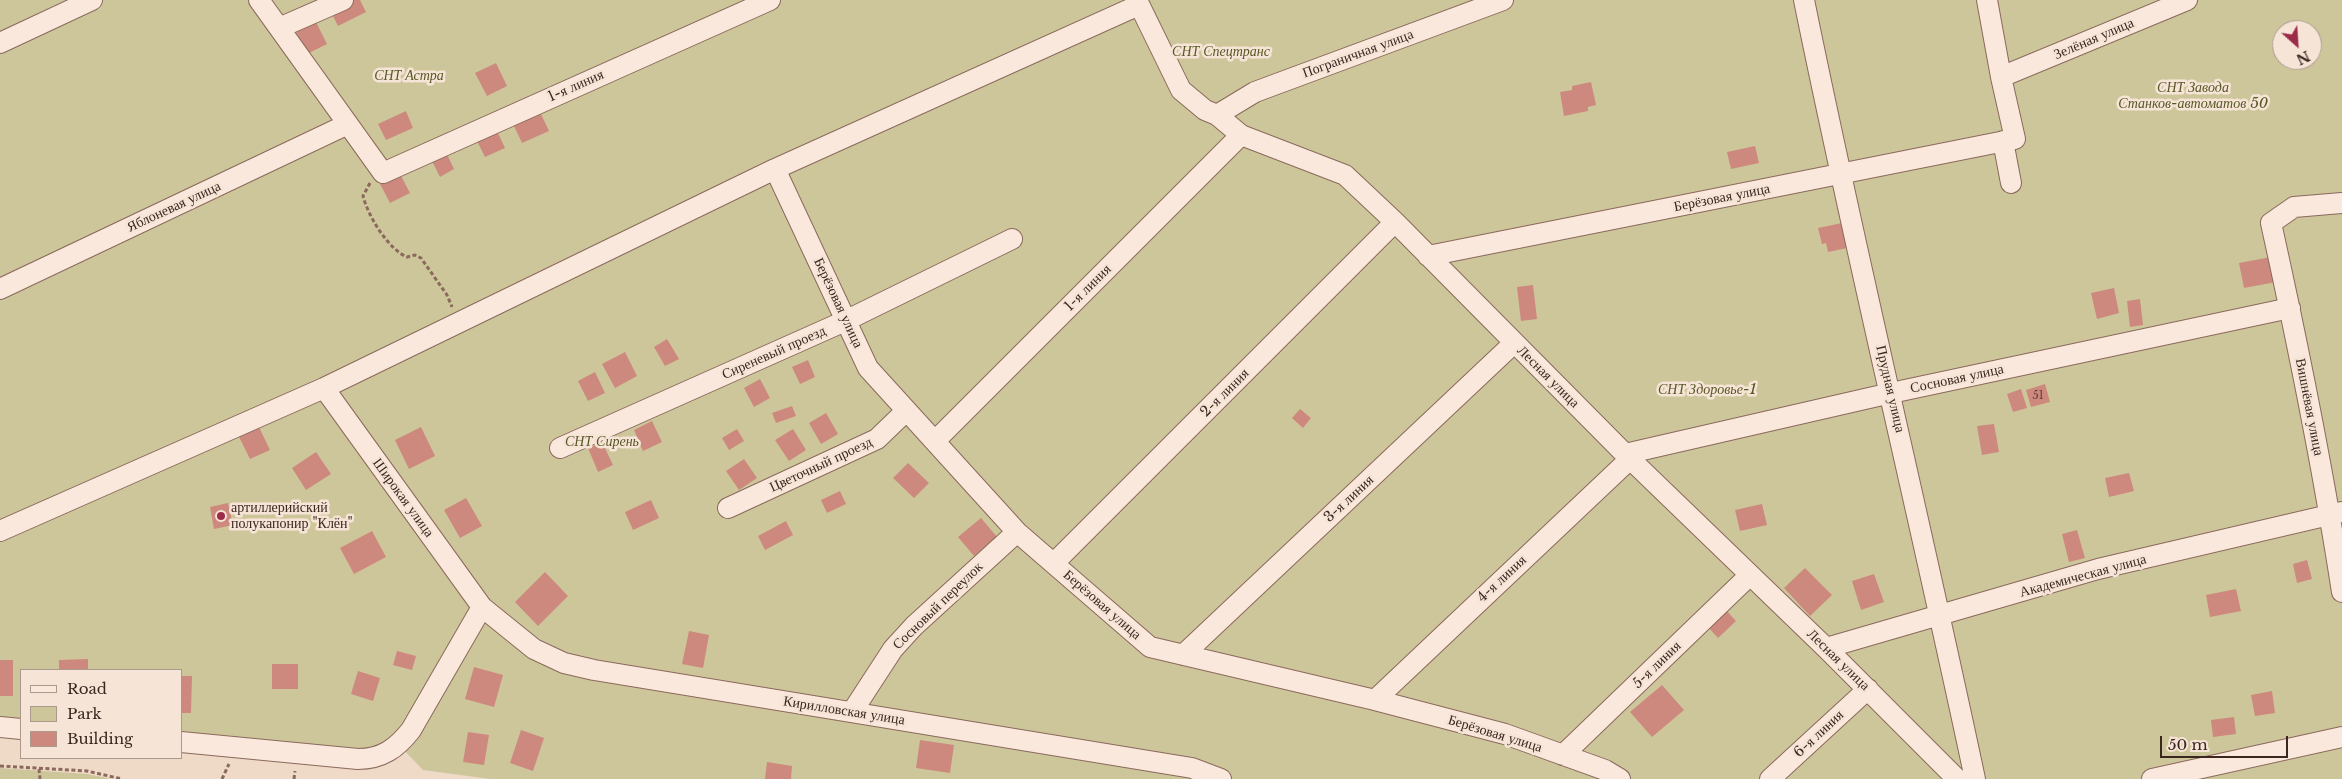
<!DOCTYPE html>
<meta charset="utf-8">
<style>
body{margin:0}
#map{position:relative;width:2342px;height:779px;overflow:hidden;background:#efd9c7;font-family:"Libre Baskerville",serif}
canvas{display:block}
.legend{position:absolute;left:20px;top:669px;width:162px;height:90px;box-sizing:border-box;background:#f6e5d7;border:1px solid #ab998e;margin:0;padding:6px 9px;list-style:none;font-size:15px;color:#3b2620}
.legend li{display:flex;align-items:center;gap:10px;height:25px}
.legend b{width:25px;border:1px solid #ab998e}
.north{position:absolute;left:2272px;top:20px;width:50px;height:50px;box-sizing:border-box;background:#f6e5d7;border:1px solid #ab998e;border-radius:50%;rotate:154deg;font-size:14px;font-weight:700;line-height:20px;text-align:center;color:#3b2620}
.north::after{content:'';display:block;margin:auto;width:18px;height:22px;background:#9b2b49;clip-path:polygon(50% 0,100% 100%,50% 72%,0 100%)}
.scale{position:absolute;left:2160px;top:736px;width:128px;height:22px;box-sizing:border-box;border:2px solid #3b2620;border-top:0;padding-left:6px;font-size:15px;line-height:18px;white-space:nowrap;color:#3b2620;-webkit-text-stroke:4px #f6e5d7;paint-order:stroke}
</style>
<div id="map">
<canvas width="2342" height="779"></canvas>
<ul class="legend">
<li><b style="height:6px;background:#f9e8db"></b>Road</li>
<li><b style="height:14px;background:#cec69b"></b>Park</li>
<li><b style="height:14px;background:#cd897d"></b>Building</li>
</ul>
<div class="north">N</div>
<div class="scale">50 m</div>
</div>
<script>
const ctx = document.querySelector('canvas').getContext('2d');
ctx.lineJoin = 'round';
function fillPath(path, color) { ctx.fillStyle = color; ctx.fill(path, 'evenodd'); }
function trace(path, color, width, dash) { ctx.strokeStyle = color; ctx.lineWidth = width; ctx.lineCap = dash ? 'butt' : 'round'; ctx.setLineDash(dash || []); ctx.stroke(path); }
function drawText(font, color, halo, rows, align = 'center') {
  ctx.font = font + ' "Libre Baskerville",serif'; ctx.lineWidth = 5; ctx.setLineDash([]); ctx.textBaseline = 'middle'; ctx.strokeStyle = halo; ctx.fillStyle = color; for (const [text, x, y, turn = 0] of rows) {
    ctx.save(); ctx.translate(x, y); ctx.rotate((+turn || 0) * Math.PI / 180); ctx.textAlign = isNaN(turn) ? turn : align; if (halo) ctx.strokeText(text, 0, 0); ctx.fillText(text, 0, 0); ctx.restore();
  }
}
fillPath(new Path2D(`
 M0,0H2342V779H490L423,770L399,745L384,754L181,742V670H21V729L0,727ZM2282,30H2312V60H2282Z
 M0,768L87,774L112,779H0Z`), '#cec69b');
fillPath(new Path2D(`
 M352,0H360L366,12L338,26L330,10Z
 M314,18L327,44L307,54L294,28Z
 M496,63L507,86L487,96L475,73Z
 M1591,82L1596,105L1588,107V111L1564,116L1560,92L1572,90V86Z
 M406,111L413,128L386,140L378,124Z
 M540,112L549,131L522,143L513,124Z
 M496,129L505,148L485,157L476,139Z
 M1755,146L1759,163L1731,169L1727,152Z
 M445,150L454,169L440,177L430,157Z
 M399,172L410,193L390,203L379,182Z
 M1847,222L1852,247L1828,252L1826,243L1822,244L1818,228Z
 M2271,257L2276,282L2244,288L2239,263Z
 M1533,285L1537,319L1521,321L1517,287Z
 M2114,288L2119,313L2097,319L2091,293Z
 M2140,299L2143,325L2130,327L2127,301Z
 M667,339L679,359L665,366L654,347Z
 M625,352L637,376L615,388L602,364Z
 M808,360L815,377L800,384L792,367Z
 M595,372L605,393L588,401L578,381Z
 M760,379L770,398L754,407L744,388Z
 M2045,384L2050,402L2031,407L2026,390Z
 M2021,389L2027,408L2013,412L2007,394Z
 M792,406L796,416L776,423L772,413Z
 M1300,409L1311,418L1303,428L1292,418Z
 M826,413L838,434L821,444L809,423Z
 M652,421L662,442L643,451L634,430Z
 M1994,424L1999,452L1982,455L1977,426Z
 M258,425L270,450L250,459L238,435Z
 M421,427L435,456L409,469L395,440Z
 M737,429L744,441L729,450L722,438Z
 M793,429L806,450L789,461L775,440Z
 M602,442L613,465L598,472L588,448Z
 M316,452L331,474L306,490L292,468Z
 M744,459L757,478L739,490L726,471Z
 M908,463L929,483L914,498L893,478Z
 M2129,473L2134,491L2109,497L2105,478Z
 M840,491L846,504L827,513L821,500Z
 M466,498L482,526L460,538L444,510Z
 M651,500L659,518L633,530L625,512Z
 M228,503L233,525L214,529L210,507Z
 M1762,504L1767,525L1740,531L1735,510Z
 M981,518L997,537L974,556L958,537Z
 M786,521L793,535L765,550L758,536Z
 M2077,530L2085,558L2069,562L2062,534Z
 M372,531L386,557L354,574L340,548Z
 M2307,560L2312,579L2297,583L2293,564Z
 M1805,568L1832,595L1810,616L1784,588Z
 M545,572L568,596L538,626L515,602Z
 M1874,574L1884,602L1861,610L1852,581Z
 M2236,589L2241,611L2210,617L2206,595Z
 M1726,610L1736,621L1718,638L1708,627Z
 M689,631L709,635L703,668L682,664Z
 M397,651L416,656L412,670L393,665Z
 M88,659V670H59V660Z
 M0,660H13V696H0Z
 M272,664H298V689H272Z
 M474,667L503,675L494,707L465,699Z
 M358,671L380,678L373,701L351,694Z
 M181,676H192L191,713H181Z
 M1662,685L1684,710L1652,737L1630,712Z
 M2272,691L2275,713L2255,716L2251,695Z
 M2234,717L2236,734L2213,737L2211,720Z
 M521,730L544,738L533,771L510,763Z
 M468,732L489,735L484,765L463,762Z
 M920,740L954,745L950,773L916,768Z
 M767,762L792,766L791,779H765Z`), '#cd897d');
const minor = new Path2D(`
 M259,0L383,173L770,0
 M1137,0L1181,90L1205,110L1217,115L1241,135L1345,175L1395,222L1625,454L1826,648L1957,779
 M1804,0C1857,261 1920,519 1975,779
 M279,28L343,0
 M0,43L92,0
 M2001,77L2187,0
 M1217,115L1255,92L1503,0
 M2003,141L2011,183
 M775,169L868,368L1017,532L1150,647L1375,700L1505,734L1605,770L1620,779
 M2342,203L2294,207L2271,223C2298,345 2323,468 2342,592
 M1428,256L2015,139L2001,77L1987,0
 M0,289L348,124
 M324,388L482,607L534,649L564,663L594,670L1192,768L1221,779
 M935,441L1241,135
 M560,448L845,321L1012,239
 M1625,454L1891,393L2290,308
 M728,508L877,439L906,411
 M0,531L324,388L775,169L1139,5
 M1054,563L1395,222
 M1826,648L2098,569L2342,512
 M1183,655L1514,343
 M1375,700L1630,459
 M852,712L893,649L914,626L1017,532
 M0,727L21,729
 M181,742L358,759C382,759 397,748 411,730L482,607
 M1563,755L1750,575
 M1770,779L1868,689
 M2152,779L2342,737`);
trace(minor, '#8b695c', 22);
trace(new Path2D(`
 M370,183L363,196C368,216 388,249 407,257L415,255L421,258L447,295L452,307
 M0,766L87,771L122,779
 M39,769L40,779
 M222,779L229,764
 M294,779L295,771`), '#8b695c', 3, [4, 2.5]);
trace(minor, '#f9e8db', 20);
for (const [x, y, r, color] of [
 [221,516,5,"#9b2b49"]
]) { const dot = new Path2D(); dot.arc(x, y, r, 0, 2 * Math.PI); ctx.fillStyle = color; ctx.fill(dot); trace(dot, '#f6e5d7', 2); }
drawText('11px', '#603f37', null, [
 ["51",2038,396]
]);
drawText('14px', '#3b2620', '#f6e5d7', [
 ["Зелёная улица",2094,39,-23],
 ["Пограничная улица",1358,54,-20],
 ["1-я линия",576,86,-24],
 ["Берёзовая улица",1722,198,-11],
 ["Яблоневая улица",174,207,-25],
 ["1-я линия",1088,288,-45],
 ["Берёзовая улица",838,303,65],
 ["Сиреневый проезд",774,353,-24],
 ["Лесная улица",1548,377,45],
 ["Сосновая улица",1957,379,-12],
 ["Прудная улица",1890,389,77],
 ["2-я линия",1225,393,-45],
 ["Вишнёвая улица",2309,407,79],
 ["Цветочный проезд",821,465,-25],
 ["Широкая улица",403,498,54],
 ["3-я линия",1349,499,-43],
 ["Академическая улица",2083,576,-15],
 ["4-я линия",1502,579,-43],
 ["Берёзовая улица",1102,605,41],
 ["Сосновый переулок",938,606,-44],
 ["Лесная улица",1838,660,44],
 ["5-я линия",1657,665,-44],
 ["Кирилловская улица",844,711,9],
 ["Берёзовая улица",1495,734,17],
 ["6-я линия",1819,734,-43]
]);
drawText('italic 14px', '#585726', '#f6e5d7', [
 ["СНТ Спецтранс",1221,52],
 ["СНТ Астра",409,76],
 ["СНТ Завода",2193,88],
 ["Станков-автоматов 50",2193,104],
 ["СНТ Здоровье-1",1707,390],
 ["СНТ Сирень",602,442]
]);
drawText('14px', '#3b2620', '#f6e5d7', [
 ["артиллерийский",231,508],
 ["полукапонир \"Клён\"",231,524]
], 'left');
</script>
